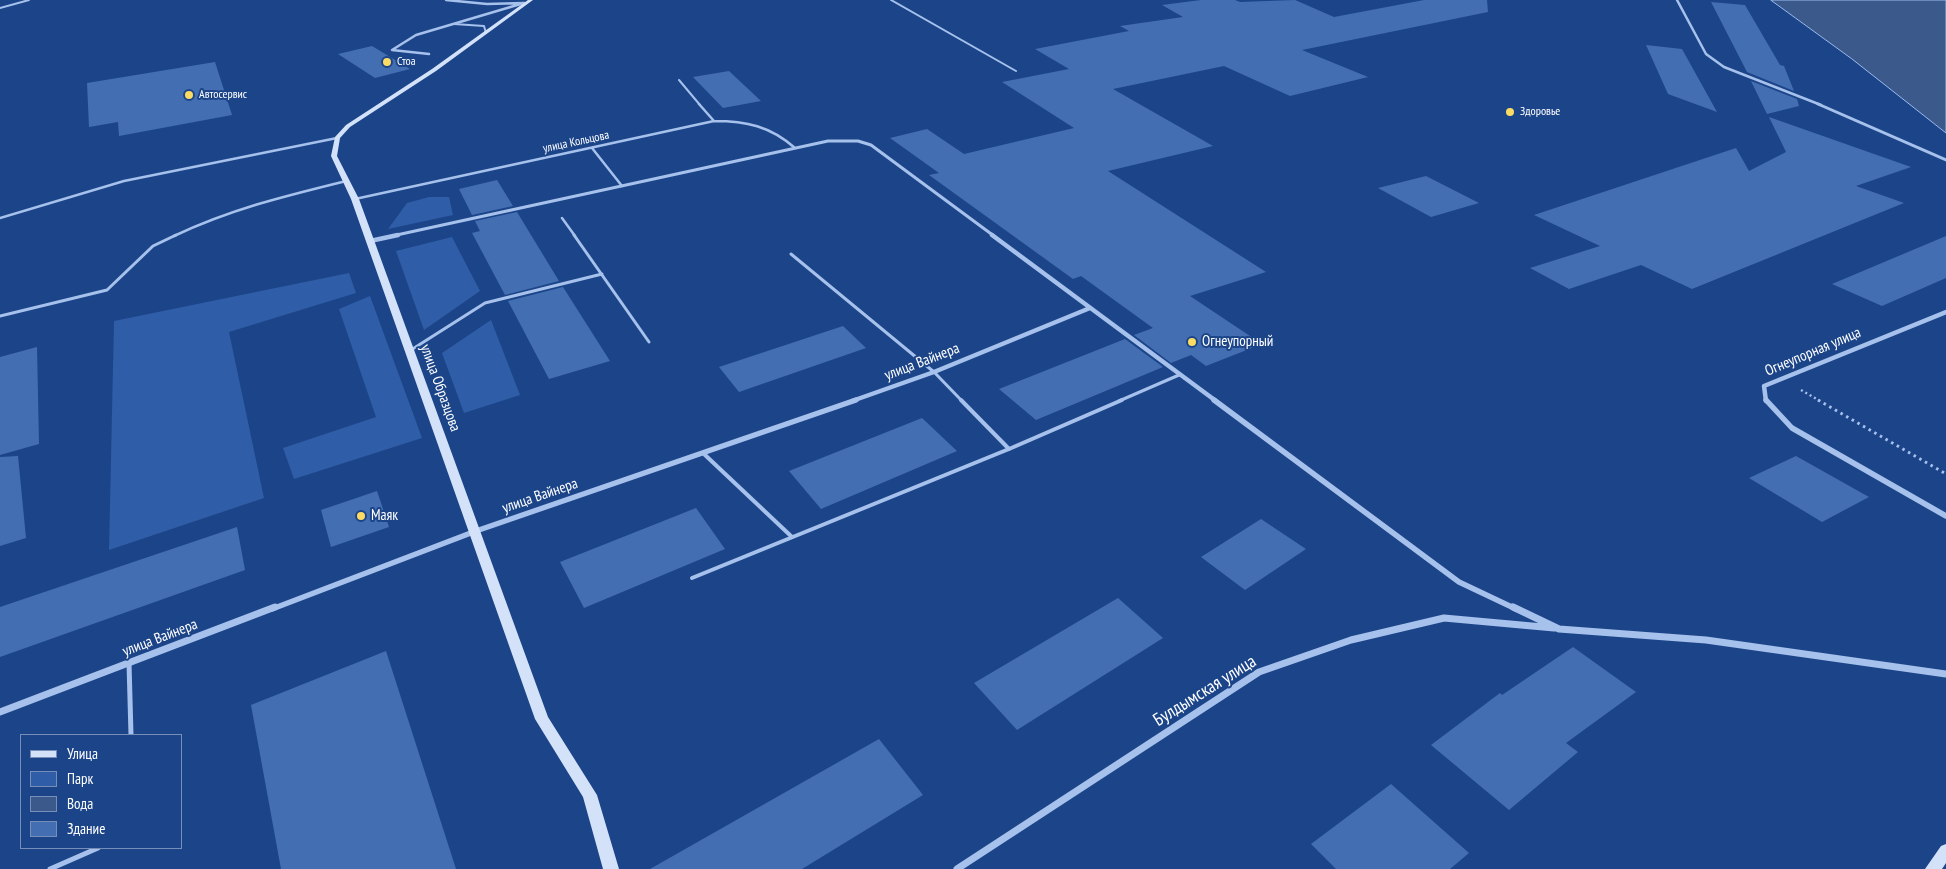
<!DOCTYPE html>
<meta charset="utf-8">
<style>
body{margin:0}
#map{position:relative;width:1946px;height:869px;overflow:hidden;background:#1c4589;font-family:"PT Sans Narrow",sans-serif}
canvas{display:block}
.legend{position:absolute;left:20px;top:734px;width:162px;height:115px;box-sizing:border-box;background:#1c4589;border:1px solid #778fb8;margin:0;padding:6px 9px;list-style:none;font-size:15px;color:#fff}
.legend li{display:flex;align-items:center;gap:10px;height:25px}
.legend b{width:25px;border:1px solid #778fb8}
</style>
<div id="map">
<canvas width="1946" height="869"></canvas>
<ul class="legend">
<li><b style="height:6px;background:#d3e1f9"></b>Улица</li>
<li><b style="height:14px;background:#2f5da7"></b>Парк</li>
<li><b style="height:14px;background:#3c598c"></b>Вода</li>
<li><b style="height:14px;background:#446eb2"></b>Здание</li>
</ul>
</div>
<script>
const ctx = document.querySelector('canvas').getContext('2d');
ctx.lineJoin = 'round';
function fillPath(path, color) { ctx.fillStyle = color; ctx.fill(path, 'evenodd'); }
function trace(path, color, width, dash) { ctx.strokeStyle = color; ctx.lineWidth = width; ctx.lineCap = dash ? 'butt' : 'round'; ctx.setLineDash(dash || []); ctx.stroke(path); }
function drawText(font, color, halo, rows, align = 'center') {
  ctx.font = font + ' "PT Sans Narrow",sans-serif'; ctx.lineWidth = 4; ctx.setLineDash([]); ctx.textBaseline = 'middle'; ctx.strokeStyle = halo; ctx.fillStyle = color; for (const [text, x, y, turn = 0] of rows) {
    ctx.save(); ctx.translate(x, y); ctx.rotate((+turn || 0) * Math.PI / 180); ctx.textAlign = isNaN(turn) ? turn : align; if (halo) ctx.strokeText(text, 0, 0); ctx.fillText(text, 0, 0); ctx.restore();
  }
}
fillPath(new Path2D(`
 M429,197H449L453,215L388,229L407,203Z
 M452,237L480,291L424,330L396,251Z
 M349,273L356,293L229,332L264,498L109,550L114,321Z
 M370,296L422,438L294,479L283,448L376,417L339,309Z
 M491,320L520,395L464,413L442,353Z`), '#2f5da7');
const water = new Path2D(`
 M1771,0H1946V133L1852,59Z`);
fillPath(water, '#3c598c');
trace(water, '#9abbee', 1);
fillPath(new Path2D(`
 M1201,0H1235L1240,2L1295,0L1334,17L1424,0H1487L1488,12L1302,50L1368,77L1290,96L1224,66L1113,89L1213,146L1108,171L1266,272L1190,296L1262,344L1206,366L1191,355L1171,363L1134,335L1153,328L1081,276L1073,279L929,175L939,173L890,138L927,129L964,154L1074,128L1002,82L1069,69L1035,49L1129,31L1120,26L1183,17L1162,5Z
 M1711,2L1745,5L1780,65L1784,66L1794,91L1747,72Z
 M1646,45L1682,49L1717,112L1668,94Z
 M372,46L410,69L375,78L338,54Z
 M215,62L232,115L119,136L118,122L89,127L87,83Z
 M729,71L761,101L723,108L693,77Z
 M1751,81L1797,99L1799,106L1767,114Z
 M1769,117L1911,167L1856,186L1904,203L1692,289L1641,265L1569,289L1530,268L1600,246L1534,215L1736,148L1749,171L1786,152Z
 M1426,176L1479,203L1431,217L1378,188Z
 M497,180L513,206L472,215L459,189Z
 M517,212L559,281L505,295L472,233L480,231L475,221Z
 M1946,236V278L1882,306L1832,284Z
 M563,287L610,361L549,379L508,301Z
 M843,326L866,348L739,392L719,367Z
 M1125,339L1163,367L1036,420L999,389Z
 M37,347L39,444L0,455V357Z
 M922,418L957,451L821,509L789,471Z
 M18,456L26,538L0,546V457Z
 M1796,456L1869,497L1822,522L1749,478Z
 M377,491L389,527L331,547L321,510Z
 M696,508L725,549L584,608L560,562Z
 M1261,519L1306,549L1245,590L1201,557Z
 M237,527L245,570L0,657V607Z
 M1118,598L1163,638L1017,730L974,683Z
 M1573,647L1636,692L1566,743L1578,752L1509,810L1431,745L1500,693L1502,695Z
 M386,651L456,869H281L251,705Z
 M879,739L923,795L802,869H650Z
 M1391,784L1469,853L1450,869H1336L1311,844Z`), '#446eb2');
trace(new Path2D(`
 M1801,390L1820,401`), '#a6c1ec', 2.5, [2, 3]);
trace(new Path2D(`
 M1818,400L1946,474`), '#a6c1ec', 3, [2.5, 4]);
trace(new Path2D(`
 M891,0L1016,71
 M0,8L29,0
 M454,24L484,26L486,33
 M679,80L700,105`), '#a6c1ec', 2);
trace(new Path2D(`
 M699,104L714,121
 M592,148L622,186
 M355,199L714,121C746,121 770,126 795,148
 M0,218L124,181L337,138
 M562,218L575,236
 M174,236C231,209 285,196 346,181`), '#a6c1ec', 2.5);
trace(new Path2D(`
 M574,235L649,342
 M791,254L934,372L962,401
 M0,316L107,290L153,246L176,235
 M411,350L485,303L602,274
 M1119,401L1179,375`), '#a6c1ec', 3);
trace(new Path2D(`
 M961,400L1009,449
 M704,454L792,537
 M692,578L1009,449L1122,400`), '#a6c1ec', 4);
trace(new Path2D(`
 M129,663L131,735
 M50,869L98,848`), '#a6c1ec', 5);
trace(new Path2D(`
 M1677,0L1706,54L1724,67L1821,105
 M429,54L392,50L416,35L524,3L487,4L446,0`), '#a6c1ec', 2.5);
trace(new Path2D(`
 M1818,104L1946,160
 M392,236L828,141H858L871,145L994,236`), '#a6c1ec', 3);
trace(new Path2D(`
 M992,235L1216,401
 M370,241L398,235
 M852,401L934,372L1090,308
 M1766,401L1764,386L1946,312`), '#a6c1ec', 4.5);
trace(new Path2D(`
 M1214,400L1459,582L1516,609
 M1766,400L1792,428L1946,516
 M272,609L476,531L856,400`), '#a6c1ec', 5.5);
trace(new Path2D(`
 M1513,607L1559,629L1706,640L1946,674
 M0,712L275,607
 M957,869L1259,672L1351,640L1444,618L1554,628`), '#a6c1ec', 7);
fillPath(new Path2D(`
 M528,0H533L436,71L350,127L340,138L337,156L359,199L548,717L597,795L619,869H603L583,797L535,719L351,199L331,156L335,137L346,125L432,69Z
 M1946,844V863L1942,869H1925L1941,846Z`), '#d3e1f9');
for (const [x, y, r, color] of [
 [387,62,5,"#fcdb64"],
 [189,95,5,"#fcdb64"],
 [1510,112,5,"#fcdb64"],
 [1192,342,5,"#fcdb64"],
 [361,516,5,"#fcdb64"]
]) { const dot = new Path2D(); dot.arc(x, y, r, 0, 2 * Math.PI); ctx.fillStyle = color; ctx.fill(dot); trace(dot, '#1c4589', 2); }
drawText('12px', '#fff', '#1c4589', [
 ["Стоа",397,62],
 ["Автосервис",199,95],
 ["Здоровье",1520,112]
], 'left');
drawText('12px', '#fff', '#1c4589', [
 ["улица Кольцова",576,142,-12]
]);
drawText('15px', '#fff', '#1c4589', [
 ["Огнеупорный",1202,342],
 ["Маяк",371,516]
], 'left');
drawText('15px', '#fff', '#1c4589', [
 ["Огнеупорная улица",1813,352,-23],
 ["улица Вайнера",922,362,-21],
 ["улица Образцова",440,388,70],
 ["улица Вайнера",540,496,-19],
 ["улица Вайнера",160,638,-21]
]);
drawText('18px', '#fff', '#1c4589', [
 ["Булдымская улица",1205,691,-32]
]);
</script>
